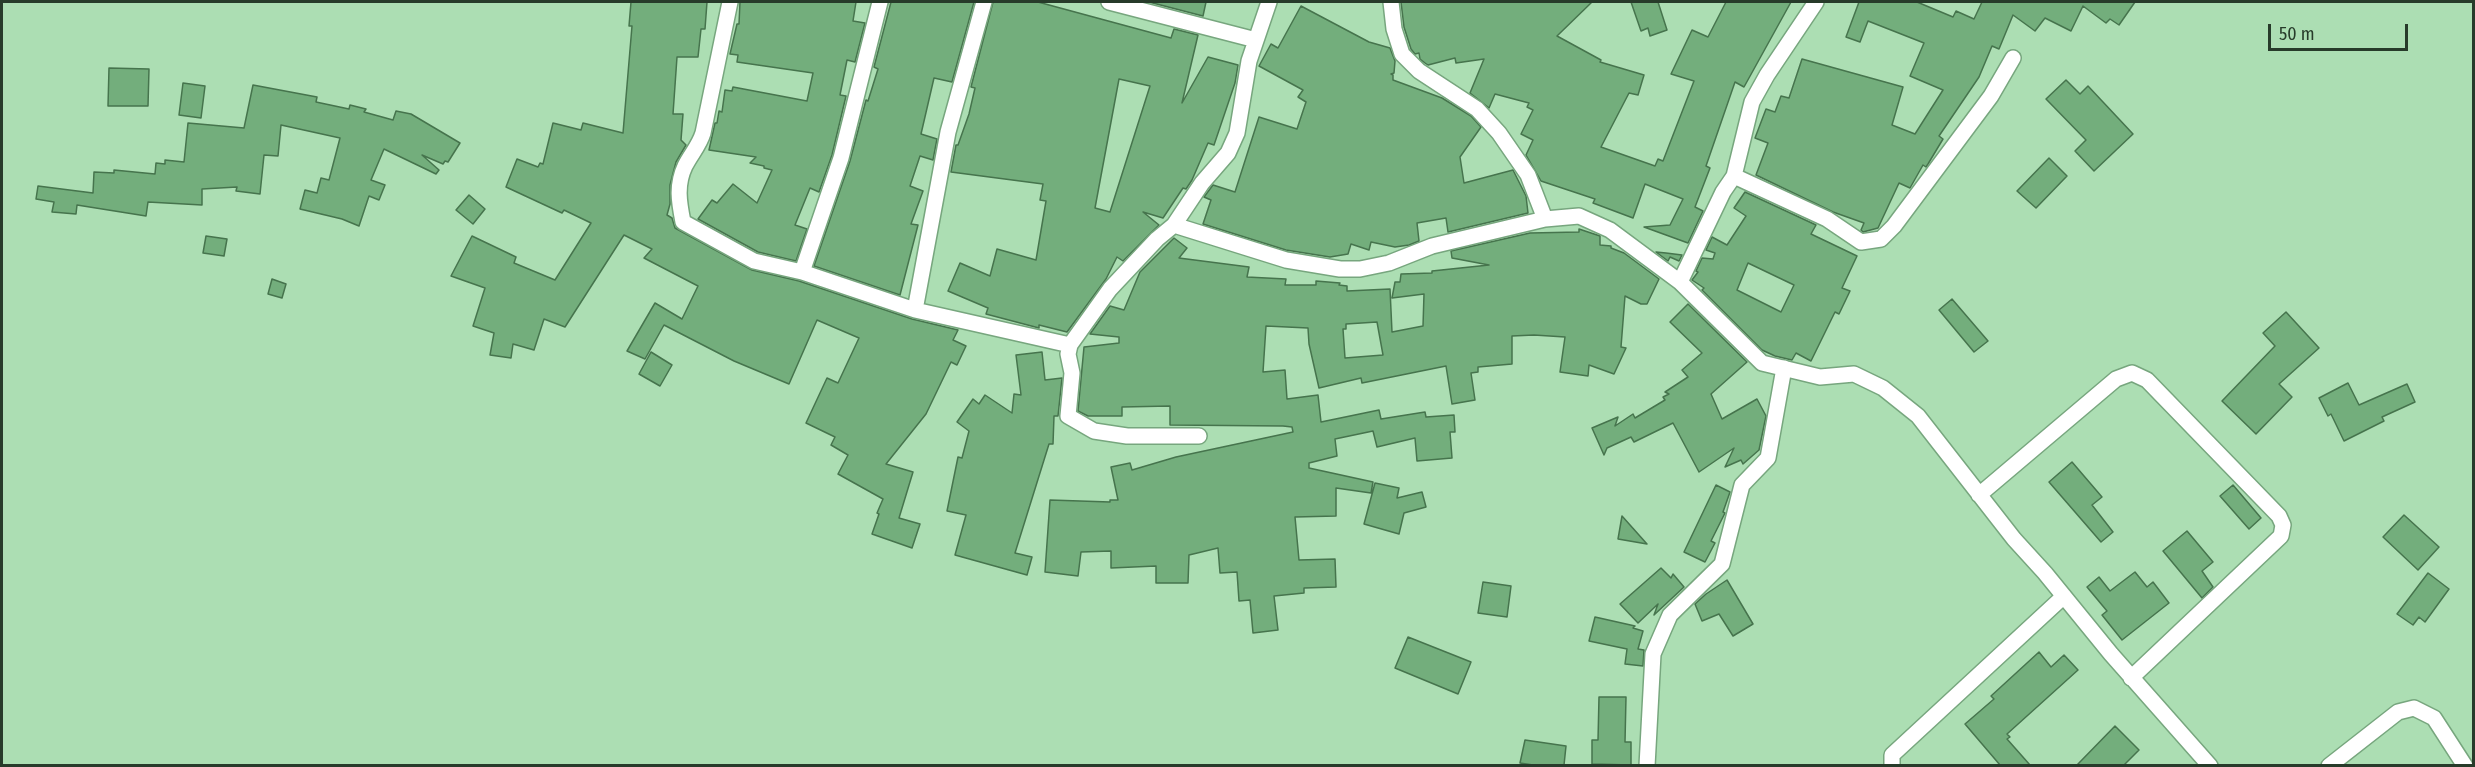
<!DOCTYPE html>
<style>
body{margin:0}
#map{position:relative;width:2475px;height:767px;overflow:hidden;background:#acdeb3;font-family:"Fira Sans Condensed",sans-serif}
canvas{display:block}
.frame{position:absolute;inset:0;border:3px solid #273b2a;pointer-events:none}
.scale{position:absolute;left:2268px;top:24px;width:140px;height:27px;box-sizing:border-box;border:3px solid #273b2a;border-top:0;padding-left:8px;font-size:18px;line-height:21px;white-space:nowrap;color:#273b2a;-webkit-text-stroke:4px #acdeb3;paint-order:stroke}
</style>
<div id="map">
<canvas width="2475" height="767"></canvas>
<div class="frame"></div>
<div class="scale">50 m</div>
</div>
<script>
const ctx = document.querySelector('canvas').getContext('2d');
ctx.lineJoin = 'round';
function fillPath(path, color) { ctx.fillStyle = color; ctx.fill(path, 'evenodd'); }
function trace(path, color, width, dash) { ctx.strokeStyle = color; ctx.lineWidth = width; ctx.lineCap = dash ? 'butt' : 'round'; ctx.setLineDash(dash || []); ctx.stroke(path); }
const building = new Path2D(`
 M631,2H707L705,29H701L698,57H677L673,114H683L681,140L686,145L676,162L670,185V204L667,215L672,218L675,228L752,270L799,281L912,319L958,330L953,340L966,346L957,365L951,362L926,414L886,464L913,472L899,518L920,524L912,548L872,534L879,514L877,513L883,499L838,474L848,455L831,445L835,437L806,423L827,378L838,383L859,338L817,320L789,384L734,361L664,325L645,359L627,351L655,303L682,319L698,286L644,258L652,249L624,235L565,327L544,319L534,350L513,344L511,358L490,355L494,333L473,326L485,288L451,276L472,236L516,257L514,263L555,280L591,223L564,210L562,213L506,187L517,159L538,167L540,163L543,164L553,123L581,130L583,123L623,133L632,26H629Z
 M740,2H856L853,21L865,23L855,62L847,60L840,95L846,96L832,155L819,192L810,188L795,225L807,229L796,261L758,252L698,219L712,200L717,203L733,184L757,203L772,170L764,168V166L750,163L756,157L709,150L715,123H717L719,111L722,112L725,90L732,91L733,87L807,101L813,73L737,62L738,55L730,54L737,24H739Z
 M891,2H974L952,82L934,78L921,134L937,139L933,160L920,156L910,186L923,191L911,224L918,225L900,295L814,266L850,161L866,100L868,101L878,69L874,67Z
 M993,2H1038L1171,38L1174,29L1198,35L1182,103L1208,57L1238,65L1235,83L1214,145L1208,143L1192,180L1186,189L1183,188L1163,218L1143,212L1159,225L1123,261L1117,257L1106,279L1067,332L1039,325V328L986,314L988,308L948,291L960,263L990,276L997,249L1036,260L1046,201L1040,200L1043,184L951,172L956,145H958L969,114L975,88L971,87ZM1119,79L1150,86L1110,212L1095,208Z
 M1149,2H1206L1203,16Z
 M1401,2H1592L1557,36L1601,60L1600,62L1644,75L1638,95L1629,93L1601,147L1655,166L1658,159L1663,161L1694,81L1671,74L1692,30L1708,37L1726,2H1791L1744,87L1735,82L1706,166L1710,168L1695,207L1703,211L1688,243L1644,227L1670,225L1683,199L1645,184L1633,218L1593,203L1595,199L1541,181L1526,155L1533,140L1521,134L1533,110L1527,107L1529,103L1495,94L1489,108L1470,93L1484,59L1456,63L1455,58L1428,65L1425,63L1420,59L1419,53L1415,54L1411,49L1404,27Z
 M1631,2H1658L1667,30L1650,36L1648,28L1641,31Z
 M1859,2H1917L1953,17L1956,11L1974,19L1982,2H2135L2119,25L2110,19L2106,23L2083,6L2071,31L2045,18L2035,31L2013,15L1999,49L1992,46L1979,77L1939,136L1943,139L1928,164L1926,167L1923,165L1910,188L1899,183L1878,228L1863,232L1861,230L1864,223L1833,212L1756,175L1768,143L1755,138L1766,109L1775,112L1781,96L1789,98L1802,59L1903,87L1892,125L1915,134L1943,90L1910,76L1924,43L1868,21L1860,42L1846,37Z
 M1301,6L1369,42L1390,48L1395,61L1394,73L1391,74L1393,75V80L1442,98L1471,116L1481,127L1460,157L1464,183L1513,170L1526,196L1528,213L1448,232L1446,218L1417,223L1419,241L1409,245L1395,247L1371,242L1369,250L1351,244L1348,254L1330,257L1286,250L1203,224L1211,200L1204,197L1213,185L1235,192L1259,117L1297,129L1306,102L1298,97L1303,90L1259,66L1271,44L1278,48Z
 M109,68L149,69L148,106H108Z
 M2066,80L2080,94L2088,86L2133,134L2094,171L2075,151L2086,140L2046,99Z
 M183,83L205,86L201,118L179,115Z
 M253,85L317,97L316,102L349,109L350,105L366,109L364,112L393,120L396,111L411,114L460,143L448,162L445,161L443,164L422,155L439,170L436,174L384,149L371,180L385,185L379,200L369,196L359,226L342,219L300,209L305,190L317,193L321,178L329,180L340,138L281,125L278,156L264,155L260,194L236,191L237,187L202,189V205L148,202L146,216L77,205L76,214L52,212L54,202L36,199L38,186L93,193L94,172L114,173V170L155,174L156,163L165,164V160L184,162L188,123L244,128Z
 M2049,158L2067,176L2036,208L2017,191Z
 M1745,192L1816,225L1811,234L1857,256L1842,288L1850,291L1839,314L1835,312L1811,361L1796,353L1792,360L1775,356L1762,350L1702,290L1704,288L1692,280L1698,272L1696,271L1702,258L1713,259L1715,253L1706,250L1712,237L1727,245L1746,216L1734,208ZM1748,263L1794,285L1781,312L1737,290Z
 M469,195L485,209L473,224L456,210Z
 M1579,229L1600,236V245L1611,246V248L1624,253L1659,279L1647,304H1641L1625,296L1621,347L1626,348L1614,374L1589,365L1588,376L1560,372L1565,337L1534,335L1512,336V364L1478,367V372L1471,373L1475,400L1452,404L1446,366L1362,383L1361,378L1319,388L1309,344L1308,328L1266,326L1263,372L1285,370L1287,399L1318,395L1321,422L1379,410L1381,419L1425,412L1426,417L1454,415L1455,432H1450L1452,458L1417,461L1415,438L1377,447L1373,431L1335,439L1337,456L1309,463V468L1373,482L1371,493L1336,488V516L1295,517L1299,560L1335,559L1336,587L1304,588V593L1274,596L1278,630L1253,633L1250,600L1239,601L1237,572L1220,573L1218,548L1189,555L1188,583H1156V566L1111,568V551L1081,552L1078,576L1045,572L1050,500L1110,502V500H1118L1111,467L1130,463L1132,470L1176,457L1293,432L1292,427L1283,426L1170,425V406L1122,407V416H1088L1078,411L1084,347L1119,343V337L1090,334L1110,306L1124,310L1140,272L1174,238L1187,248L1179,258L1249,267L1247,277L1286,279L1285,285H1316V281L1340,283L1339,285L1347,286V291L1390,289L1392,332L1423,326L1424,294L1392,298L1395,282H1400L1401,274L1432,273V271L1489,265L1452,258L1451,251L1530,233L1579,232ZM1377,322L1383,355L1345,358L1343,329H1346V324Z
 M206,236L227,239L224,256L203,253Z
 M1656,252L1666,253L1682,255L1679,261L1670,257L1668,261Z
 M272,279L286,284L282,298L268,294Z
 M1952,299L1988,341L1974,352L1939,310Z
 M1688,304L1747,362L1711,394L1722,419L1757,399L1766,416L1759,450L1743,464L1741,460L1725,467L1734,448L1699,472L1673,423L1634,442L1631,437L1607,448L1604,455L1592,428L1618,417L1615,426L1633,414L1635,418L1665,400L1663,397L1669,394L1665,392L1688,377L1682,370L1702,353L1670,322Z
 M2286,312L2319,348L2279,384L2292,397L2256,434L2222,401L2275,346L2263,333Z
 M651,352L672,365L660,386L639,374Z
 M1042,352L1045,380L1062,378L1058,416H1054L1053,444H1049L1015,553L1032,557L1027,575L955,555L966,515L947,511L958,457L962,458L969,431L957,422L973,399L979,404L985,395L1012,413L1014,394L1021,395L1016,355Z
 M2348,383L2359,405L2407,384L2415,402L2382,417L2384,421L2344,441L2331,414L2328,416L2319,398Z
 M2072,462L2102,497L2092,505L2113,532L2101,542L2049,482Z
 M1375,483L1399,488L1397,498L1422,492L1426,507L1404,513L1399,534L1364,524Z
 M1716,485L1730,492L1723,512L1725,513L1711,541L1715,543L1705,562L1684,552Z
 M2233,485L2261,518L2249,529L2220,496Z
 M2404,515L2439,547L2418,570L2383,537Z
 M1622,516L1647,544L1618,539Z
 M2187,531L2213,562L2202,571L2213,587L2202,598L2163,551Z
 M1661,568L1671,578L1673,574L1684,587L1654,615L1658,604L1638,623L1620,604Z
 M2135,572L2147,587L2153,582L2169,603L2122,640L2102,615L2107,611L2087,587L2099,577L2110,591Z
 M2428,573L2449,589L2425,622L2419,617L2413,625L2397,614Z
 M1727,580L1753,624L1733,636L1719,614L1702,621L1695,604L1706,594Z
 M1483,582L1511,586L1507,617L1478,613Z
 M1595,617L1635,626L1633,628L1643,631L1638,649L1644,650L1643,666L1625,664L1627,649L1589,641Z
 M1408,637L1471,662L1458,694L1395,668Z
 M2039,652L2051,667L2064,655L2078,670L2007,734L2010,737L2007,739L2030,765H2000L1965,724L1994,699L1991,696Z
 M1599,697H1626L1625,742H1631V765L1592,764V740H1598Z
 M2115,726L2139,750L2124,765H2077Z
 M1525,740L1566,746L1564,765H1533L1520,763Z`);
fillPath(building, '#73ae7c');
trace(building, '#46744d', 1.5);
const minor = new Path2D(`
 M730,2L703,133C699,146 691,154 685,166C676,185 679,202 683,222L754,261L802,272L915,310L1070,345
 M1109,2L1256,40
 M1391,2L1394,29L1402,54L1419,71L1477,109L1499,133L1528,175L1545,219
 M1734,176L1827,219L1861,242L1881,239L1894,226L1991,96L2013,58
 M1174,225L1286,260L1340,269H1360L1389,263L1432,246L1545,219L1579,216L1610,230L1680,282L1762,363L1820,377L1854,374L1883,388L1918,416L2014,539L2045,573L2111,654L2210,766
 M802,272L841,158L880,2
 M1680,282L1723,192L1734,176L1752,102L1767,75L1816,2
 M915,310L948,132L984,2
 M1199,436H1127L1094,431L1068,416L1072,373L1068,354L1070,345L1110,289L1157,239L1174,225L1202,183L1228,153L1237,133L1249,61L1269,2
 M1979,495L2116,379L2132,373L2147,380L2279,516L2283,525L2281,536L2131,678
 M1647,766L1653,654L1670,615L1722,564L1742,485L1768,458L1784,368
 M1892,766V755L2064,596
 M2329,766L2398,712L2414,708L2434,718L2465,766`);
trace(minor, '#77a67e', 18);
trace(minor, '#fff', 15);
</script>
